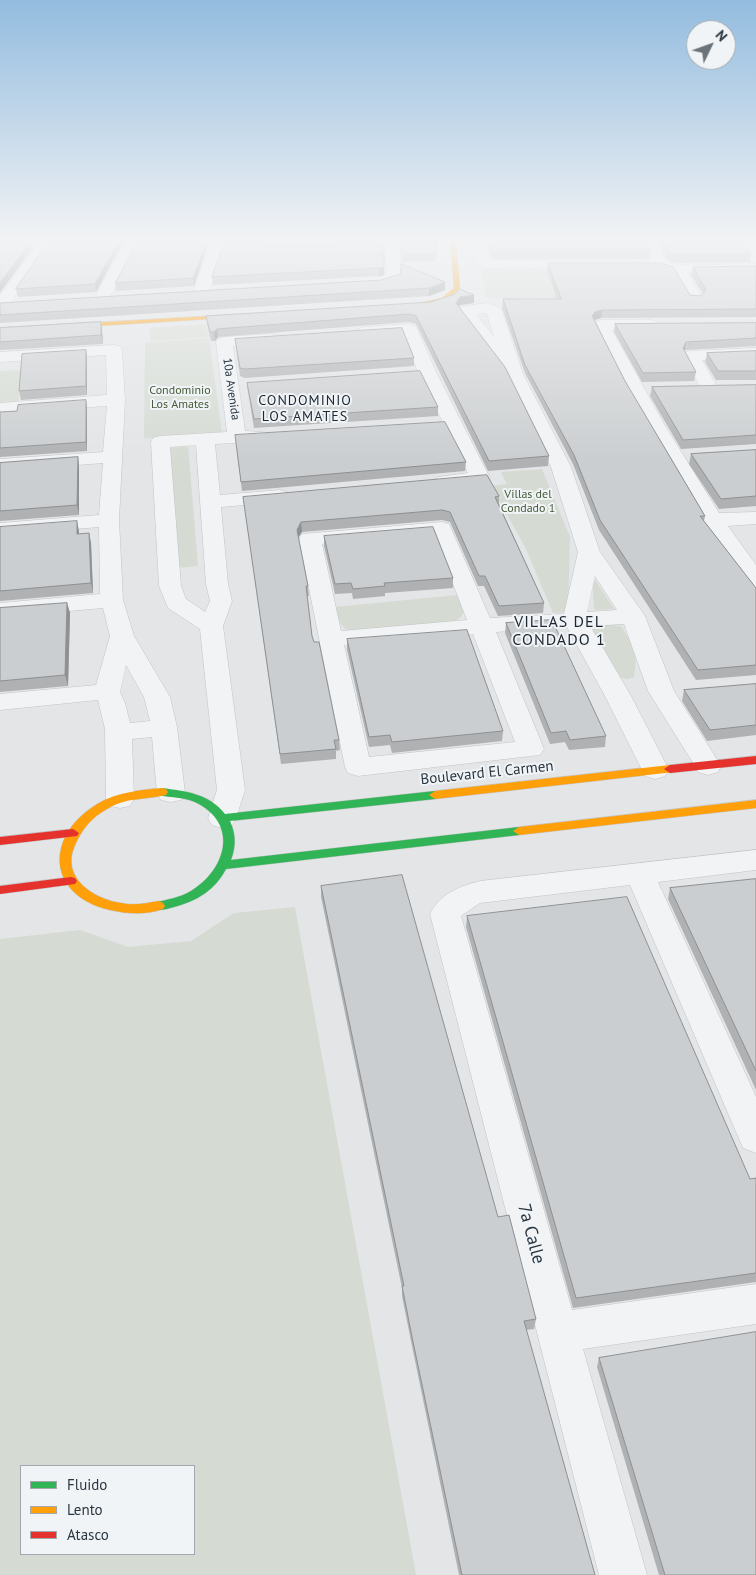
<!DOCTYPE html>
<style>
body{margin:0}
#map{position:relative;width:756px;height:1575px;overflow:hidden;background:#e3e5e7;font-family:"PT Sans",sans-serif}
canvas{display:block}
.legend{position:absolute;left:20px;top:1465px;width:175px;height:90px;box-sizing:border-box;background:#f1f4f7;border:1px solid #a1a8ae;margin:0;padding:6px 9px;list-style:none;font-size:15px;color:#2a3640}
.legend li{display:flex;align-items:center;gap:10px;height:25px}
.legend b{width:25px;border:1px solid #a1a8ae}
.north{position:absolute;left:686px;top:20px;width:50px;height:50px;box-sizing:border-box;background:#f1f4f7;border:1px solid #a1a8ae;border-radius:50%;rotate:48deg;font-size:14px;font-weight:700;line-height:20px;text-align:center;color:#2a3640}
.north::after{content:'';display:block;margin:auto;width:18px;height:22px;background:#6b737a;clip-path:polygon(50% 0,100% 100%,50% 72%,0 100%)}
</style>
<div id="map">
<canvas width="756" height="1575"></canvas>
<ul class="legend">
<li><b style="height:6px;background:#30b455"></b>Fluido</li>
<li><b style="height:6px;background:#ff9f0a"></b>Lento</li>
<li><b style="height:6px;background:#e5322d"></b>Atasco</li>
</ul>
<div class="north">N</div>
</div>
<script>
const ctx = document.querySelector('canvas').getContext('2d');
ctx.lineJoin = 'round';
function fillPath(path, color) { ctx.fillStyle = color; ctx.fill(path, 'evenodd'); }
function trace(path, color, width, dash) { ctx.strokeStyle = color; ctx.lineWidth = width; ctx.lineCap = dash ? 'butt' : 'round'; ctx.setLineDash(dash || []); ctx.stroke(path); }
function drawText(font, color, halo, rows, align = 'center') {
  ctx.font = font + ' "PT Sans",sans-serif'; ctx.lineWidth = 4; ctx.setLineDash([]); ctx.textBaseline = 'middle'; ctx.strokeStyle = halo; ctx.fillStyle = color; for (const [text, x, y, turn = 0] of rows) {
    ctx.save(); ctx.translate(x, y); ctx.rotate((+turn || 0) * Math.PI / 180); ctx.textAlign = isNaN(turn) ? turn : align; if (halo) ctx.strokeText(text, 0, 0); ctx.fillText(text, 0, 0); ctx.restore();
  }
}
fillPath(new Path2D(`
 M481,269L641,270L680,299L486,298Z
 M206,324L209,337L151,341L149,328Z
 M209,338L222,433L144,438L145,343Z
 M21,370L18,406L0,407V371Z
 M188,446L198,566L177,568L170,447Z
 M542,469L570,537L568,612L553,613L525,547L491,486L507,484L501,472Z
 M592,575L614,609L594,610Z
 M458,595L464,611L461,617L455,621L351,631C339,628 338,617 335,607Z
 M604,624L621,626C634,646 638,653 634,677L628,679L621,678L592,630L596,626Z
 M295,907L416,1575H0V939L80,930L128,947L191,941L234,913ZM21,1466H194V1554H21Z`), '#d5dbd3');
const street = new Path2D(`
 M0,241H46L50,247L8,306L0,307V296L36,247L0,246Z
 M131,241H266L268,244L261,248H224L209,292L206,295H196L193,292L210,248H138L136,250L108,300H98L95,297L123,247Z
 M341,241C355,241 391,237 400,248V279L398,282L381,286H355L353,283L355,280L386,276V250L380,248H346L341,247L339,244Z
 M470,241H484L488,258L491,260L585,261L590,262L592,265L590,268L585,269L488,268C473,265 473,255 470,241Z
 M642,241H656L667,262L675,265L756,264V272L688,273L703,299L700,302H690L673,273L660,269L633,268L631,265L633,262L652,261Z
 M736,241H750L756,249V262L751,261Z
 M487,303L500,308L502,311L523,374L571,467L600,552L645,616L674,691L721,766L718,772L708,775L698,772L695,766L648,691L624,624L590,626L631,696L669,770L665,776L655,779L645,776L605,696L567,627L496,632L544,749L540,755L358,776L348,773L345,767L299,539L302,534L442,522L449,524L490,618L564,614L578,552L551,467L506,375L457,310L460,307ZM485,313L487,314L494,337L476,314ZM434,535L467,620L341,631L322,544ZM595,576L617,610L587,612ZM473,634L515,742L369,757L344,645Z
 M601,320H652L658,322L660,325L658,328L652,330H612L664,424L719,513L756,512V524L728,526L756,565V588L748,586L702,520L645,424L593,325L595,322Z
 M409,324L415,326L417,329L436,372L490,478L487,482L445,487L438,485L435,481L438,477L468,473L418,372L403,334L364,337L358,335L356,332L358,329L364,327Z
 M272,334L278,336L280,339L278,342L233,346L245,431L263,432L265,436L263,440L256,442L215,444L220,495L280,490L287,492L290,496L287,500L280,502L221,507L228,584L232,601L223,626L245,790L236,818L232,825L222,828L212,825L208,818L217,790L200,629L168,608L159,586L151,442L153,438L160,436L227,432L216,342L218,339L224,337ZM196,445L206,584L210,601L205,612L186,599L181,586L170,447Z
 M114,345L120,346L122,350L125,400L119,520L123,600L134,636L170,697L177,727L185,793L181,800L171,802L161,800L157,793L152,737L132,739L134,799L130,806L120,808L110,806L106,799L105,729L98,700L0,710V694L96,685L110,636L103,608L0,617V603L100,594L99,527L0,535V523L99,515L103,463L0,471V459L103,452L107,406L0,413V403L107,395L106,355L0,362V352ZM126,665L144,697L150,721L130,723L125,703L120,692Z
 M756,348V358L702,360L718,388L715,392L709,393L703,392L683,356L685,352L691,351Z
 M756,850V870L658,882L756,1097V1153L743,1148L630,885L480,903L461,916L572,1310L756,1284V1324L583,1349L647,1575H599L430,914C441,893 458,887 480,881Z`);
const fast = new Path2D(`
 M162,788C185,791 210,794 225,814L435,791L441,795L435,799L230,821C236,835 236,846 231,860L519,827L525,831L519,835L226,869C215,890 197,901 174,907C167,909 161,911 155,909L153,906L155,903C167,899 180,898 191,891C225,870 239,827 199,804C187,797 171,798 158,795L156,792L158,789Z`);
const slow = new Path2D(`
 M450,241H456L460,289L446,300L414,306V304L442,298L454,288Z
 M245,314L246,315L243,317L0,332V328Z
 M670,765L676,769L674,772L435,799L429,795L435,791Z
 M162,788L166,789L168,792L166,795C146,800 126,797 107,809C92,817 82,829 75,845C60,877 93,899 121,903C134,906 147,903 159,901L163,903L165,906L163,909C146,915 128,914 110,910C45,895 45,834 99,803C118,792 140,790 162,788Z
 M756,800V808L519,835L513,831L519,827Z`);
const jam = new Path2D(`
 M756,756V764L670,773L664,769L670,765Z
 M73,829L79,833L77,836L0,845V837Z
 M71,877L75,878L77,881L75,884L0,894V886Z`);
trace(street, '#c1c3c5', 1);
trace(fast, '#c1c3c5', 1);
trace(slow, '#c1c3c5', 1);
trace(jam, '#c1c3c5', 1);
fillPath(street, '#f2f3f5');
fillPath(fast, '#30b455');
fillPath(slow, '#ff9f0a');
fillPath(jam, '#e5322d');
fillPath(new Path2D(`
 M48,241H129L121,246L96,292L18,297L16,289L48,242Z
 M389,241H436V261L402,262V248L400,244Z
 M486,241H645L650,251L649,259H496L490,256Z
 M657,241H741L751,254L750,262L675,263L668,260Z
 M752,241H756V246Z
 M384,244V275L379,276L213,285L212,277Z
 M207,249L194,286L116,291L115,283Z
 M548,263L690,295L701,296L703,294L691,275L693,267L756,266V317L601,318L595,320L625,381L705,516L704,521L756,588V675L696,680L599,530L573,464L525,373L502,308L503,299H557L547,271Z
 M381,280L445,290L429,296L0,323V303Z
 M474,303L460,305L459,307L549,456L548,466L488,471L416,324L409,322L218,337L215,341H211L207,324L206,316Z
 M101,322L102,330L103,344L0,350V328Z
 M756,323V346L685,350L684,351L696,372L694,381L642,382L614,332L615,324Z
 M235,339L414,358V366L245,378L240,376Z
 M86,350L87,358V395L21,400L19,391Z
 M756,351V380H716L705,362L707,353Z
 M247,383L438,407V416L254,428L248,392Z
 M756,385V444L681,449L650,396L652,387Z
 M86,400L87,409V451L0,457V412L17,411Z
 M235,435L466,462L465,471L242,491Z
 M756,450V506L719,509L689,464L691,454Z
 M78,457L79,467V515L0,521V463Z
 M499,496V504L544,603L543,613L498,616L484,586H478L450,522L442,520L302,532L298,538L308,586L309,596H307L312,636L339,740L340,750L336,751V759L281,764L243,497Z
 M0,527L79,531V534L89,533L91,543L93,593L0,601Z
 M324,536L453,578V588L385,593V596L353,599L352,593L335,594L324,546Z
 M67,603L70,613L68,686L0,692V608Z
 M506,623L606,736L605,747L569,750L565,742L550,744L505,633Z
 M347,639L503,731L502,741L392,753L390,745L369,747L347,650Z
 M756,684V735L707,741L682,701L684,690Z
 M756,879V1090L668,899L670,888Z
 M321,886L498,1217L536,1319L534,1329L526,1330L595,1575H459L412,1346L402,1296V1288L321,897Z
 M467,916L750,1179L756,1178V1282L573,1308L466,927Z
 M599,1358L756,1575H659L597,1367Z`), '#afb1b3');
fillPath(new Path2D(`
 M31,241L32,249L0,293V283Z
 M119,241H129L121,246L96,292L95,284Z
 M207,241V249L194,286L193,278Z
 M384,267V275L379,276V268Z
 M445,282V290L429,296V288Z
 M474,295V303L460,305L456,311V303L460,297Z
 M602,310L601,318L594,320L592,316L595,312Z
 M101,322L102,330L103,344L101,335Z
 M217,329L218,337L215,341L214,332Z
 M686,342L685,350L681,357L683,348Z
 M86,350L87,358V395L86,386Z
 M86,400L87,409V451L86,442Z
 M78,457L79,467V515L77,505Z
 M77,521L79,531L78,544L77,534Z
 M301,522L302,532L297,539V530Z
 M89,533L91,543L93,593L91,583Z
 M67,603L70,613L68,686L65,675Z`), '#8e9092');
const building = new Path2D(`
 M0,241H31L0,283Z
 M49,241H119L95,284L16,289Z
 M141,241H207L193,278L115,283L136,244Z
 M402,241H436L437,254H402Z
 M488,241H645L650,251H496L490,248Z
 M663,241H741L751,254L677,255L670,253Z
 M225,242H378L384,244V254H378L384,257V267L379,268L212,277Z
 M548,263H661L673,267L690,295L701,296L706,290L693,267L756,266V309L602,310L595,312L592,316L625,381L705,516H700L756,588V665L698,670L600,520L574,455L525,365L503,299H561Z
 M402,264L445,282L429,288L0,315V303L381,280L400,274Z
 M460,289L474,295L460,297L456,303L505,367L549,456L489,461L416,316L409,314L217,329L214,332H210L206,316L431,302L455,294Z
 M101,322V335L0,342V328Z
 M756,323V338L686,342L683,348L696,372L643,373L615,324Z
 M402,328L414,358L245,369L240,368L235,339Z
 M86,350V386L19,391L22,354Z
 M756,351V371H718L707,353Z
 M420,371L438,407L254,419L247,383Z
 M756,385V435L683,440L652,387Z
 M86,400V442L0,448V412L17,411L18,405Z
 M445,422L466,462L241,482L235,435Z
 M756,450V496L721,499L691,454Z
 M78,457L77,505L0,511V463Z
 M487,475L499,496L495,497L544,603L499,606L485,576H479L450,512L442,510L301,522L297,530L308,586H306L312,636L314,642H319L339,740H334L336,749L280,754L243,497Z
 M77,521V534L89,533L91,583L0,591V527Z
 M433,527L453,578L384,583L385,586L353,589L351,583L335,584L324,536Z
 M67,603L65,675L0,681V608Z
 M552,620L606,736L570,740L566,731L551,733L506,623Z
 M467,630L503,731L392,742L390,735L369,737L347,639Z
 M756,684V725L710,730L684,690Z
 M402,875L498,1217L509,1215L536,1319L524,1321L595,1575H462L412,1337L402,1286H404L321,886Z
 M756,879V1071L670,888Z
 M627,897L750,1179L756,1178V1273L576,1298L467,916Z
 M756,1332V1575H665L599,1358Z`);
fillPath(building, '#cbced0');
trace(building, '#8e9092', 1);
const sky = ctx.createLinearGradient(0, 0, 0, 461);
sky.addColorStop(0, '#93bcdf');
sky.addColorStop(0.52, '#f2f3f4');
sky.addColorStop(1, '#f2f3f400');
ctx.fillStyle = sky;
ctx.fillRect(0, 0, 756, 461);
drawText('12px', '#2a3640', '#f1f4f7', [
 ["10a Avenida",231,389,82]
]);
drawText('12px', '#455b38', '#f1f4f7', [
 ["Condominio",180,391],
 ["Los Amates",180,405],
 ["Villas del",528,495],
 ["Condado 1",528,509]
]);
ctx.letterSpacing = '1px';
drawText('14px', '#1d2731', '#f1f4f7', [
 ["CONDOMINIO",305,401],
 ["LOS AMATES",305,417]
]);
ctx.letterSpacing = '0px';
drawText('15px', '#2a3640', '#f1f4f7', [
 ["Boulevard El Carmen",487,773,-6]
]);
ctx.letterSpacing = '1px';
drawText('16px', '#1d2731', '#f1f4f7', [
 ["VILLAS DEL",559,622],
 ["CONDADO 1",559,640]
]);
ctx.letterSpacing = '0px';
drawText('18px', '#2a3640', '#f1f4f7', [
 ["7a Calle",531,1234,75]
]);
</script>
